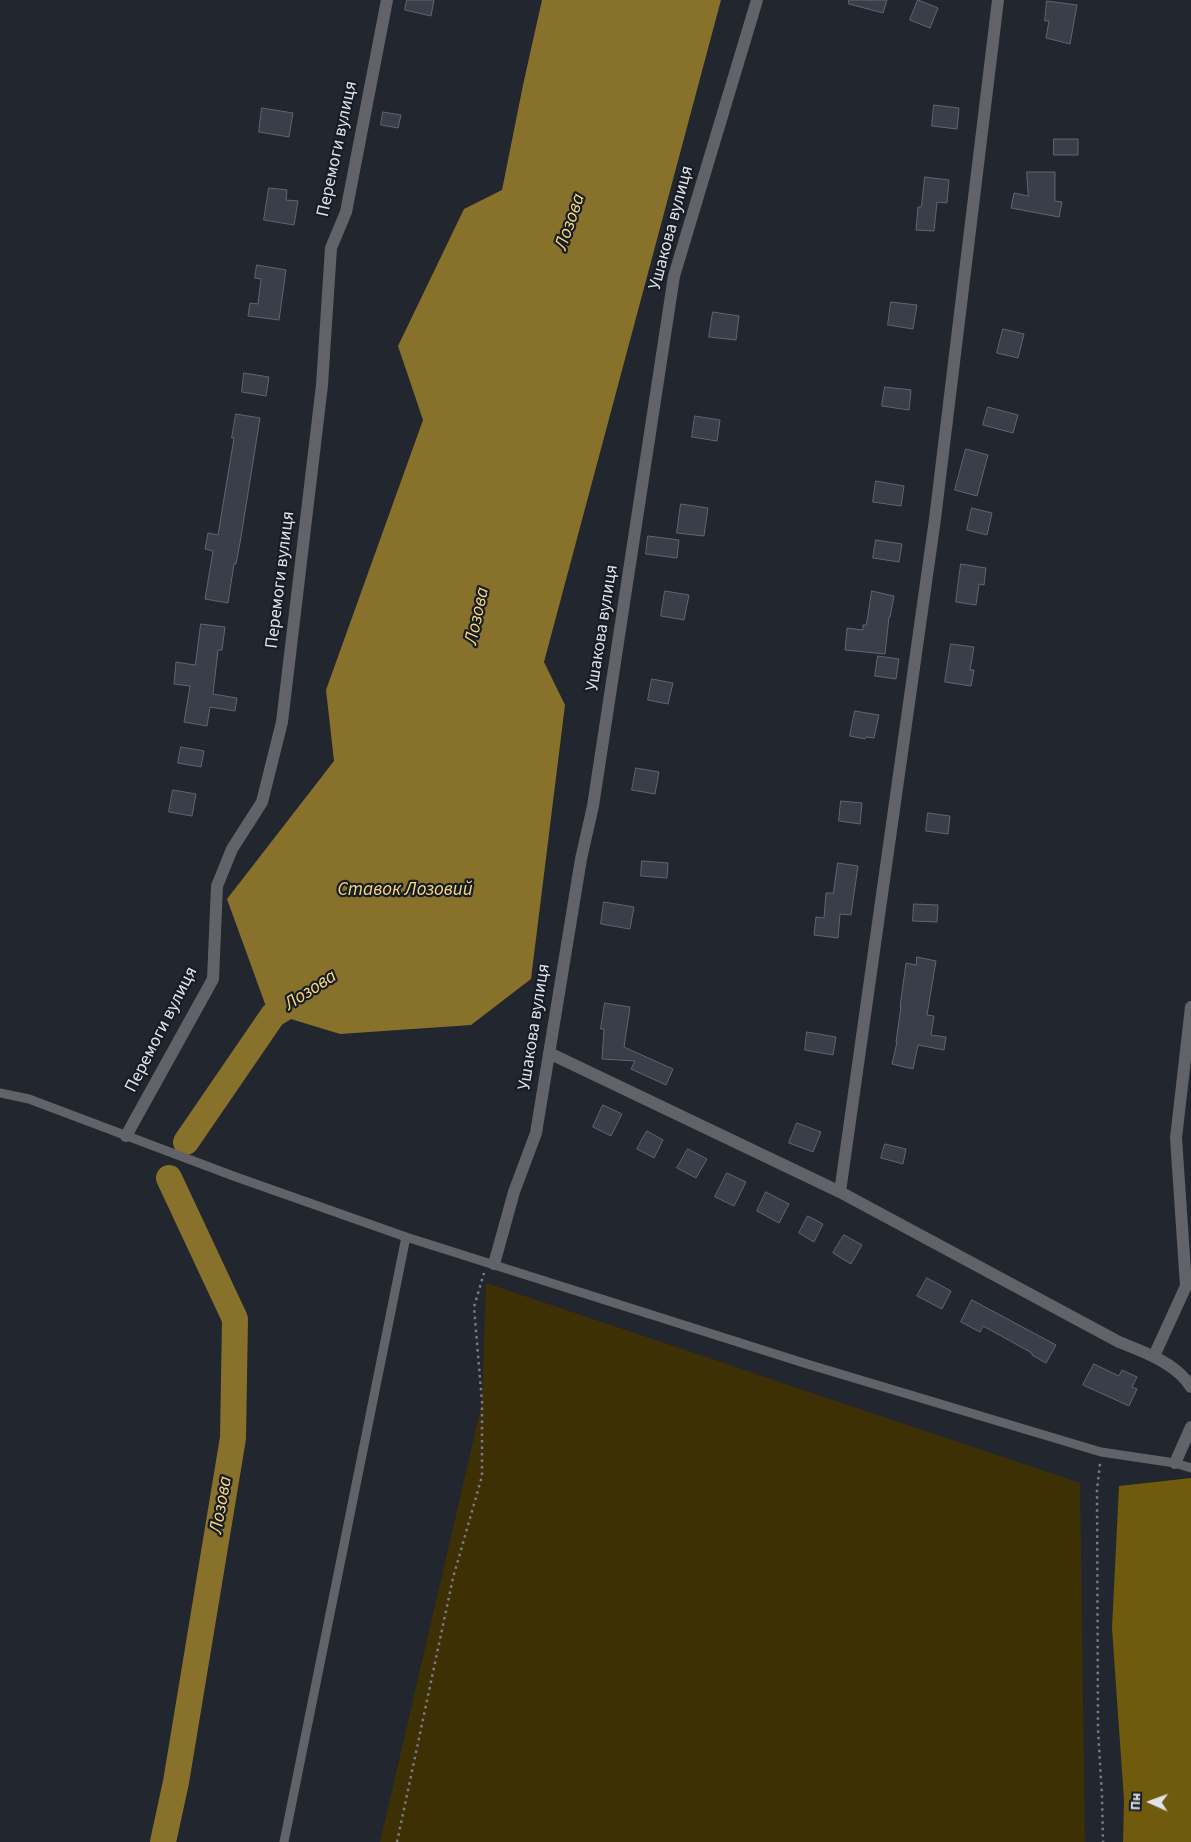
<!DOCTYPE html>
<meta charset="utf-8">
<style>
body{margin:0}
#map{position:relative;width:1191px;height:1842px;overflow:hidden;background:#21262f;font-family:"Source Sans 3",sans-serif}
canvas{display:block}
.north{position:absolute;left:1126px;top:1777px;width:50px;height:50px;-webkit-text-stroke:4px #181c25;paint-order:stroke;rotate:272deg;font-size:14px;font-weight:700;line-height:20px;text-align:center;color:#dfe2e9}
.north::after{content:'';display:block;margin:auto;width:18px;height:22px;background:#dfe2e9;clip-path:polygon(50% 0,100% 100%,50% 72%,0 100%)}
</style>
<div id="map">
<canvas width="1191" height="1842"></canvas>
<div class="north">Пн</div>
</div>
<script>
const ctx = document.querySelector('canvas').getContext('2d');
ctx.lineJoin = 'round';
function fillPath(path, color) { ctx.fillStyle = color; ctx.fill(path, 'evenodd'); }
function trace(path, color, width, dash) { ctx.strokeStyle = color; ctx.lineWidth = width; ctx.lineCap = dash ? 'butt' : 'round'; ctx.setLineDash(dash || []); ctx.stroke(path); }
function drawText(font, color, halo, rows, align = 'center') {
  ctx.font = font + ' "Source Sans 3",sans-serif'; ctx.lineWidth = 4.5; ctx.setLineDash([]); ctx.textBaseline = 'middle'; ctx.strokeStyle = halo; ctx.fillStyle = color; for (const [text, x, y, turn = 0] of rows) {
    ctx.save(); ctx.translate(x, y); ctx.rotate((+turn || 0) * Math.PI / 180); ctx.textAlign = isNaN(turn) ? turn : align; if (halo) ctx.strokeText(text, 0, 0); ctx.fillText(text, 0, 0); ctx.restore();
  }
}
fillPath(new Path2D(`
 M486,1283L1080,1483L1085,1842H380L482,1403Z`), '#3d3005');
fillPath(new Path2D(`
 M1191,1478V1842H1123L1124,1800L1112,1628L1119,1486Z`), '#705a0b');
fillPath(new Path2D(`
 M542,0H721L544,662L565,705L531,979L471,1025L340,1034L268,1012L227,899L334,761L326,690L423,420L398,346L464,209L502,190L523,85Z`), '#88712b');
trace(new Path2D(`
 M186,1142L273,1015L304,996
 M163,1842L176,1782L233,1438L235,1319L169,1178`), '#88712b', 26);
const building = new Path2D(`
 M407,0H434L431,16L405,10Z
 M849,0H887L883,13L849,4Z
 M918,0L938,8L930,28L910,20Z
 M1047,1L1077,5L1070,44L1046,38L1049,21H1045Z
 M934,105L959,108L957,129L932,126Z
 M262,108L293,113L289,137L259,132Z
 M383,112L401,115L398,128L381,125Z
 M1054,139H1078V155H1054Z
 M1027,172H1055V201L1062,202L1059,217L1011,208L1014,193L1028,196Z
 M925,177L949,180L947,203L937,202L934,231L916,230L918,207H921Z
 M269,188L287,190L286,200L298,201L294,225L264,220Z
 M257,265L286,270L279,320L248,316L250,303L258,304L261,279L255,278Z
 M891,302L917,305L913,329L888,325Z
 M713,312L739,316L736,340L709,337Z
 M1003,329L1024,334L1018,358L997,353Z
 M244,373L269,377L266,396L242,392Z
 M885,387L911,390L909,410L882,406Z
 M988,407L1018,415L1013,433L983,425Z
 M236,414L260,418L240,543L236,564H234L228,603L205,599L213,551L205,549L208,533L218,535L234,438H232Z
 M695,416L720,420L717,441L692,437Z
 M966,449L988,455L977,496L955,490Z
 M876,481L904,486L901,506L873,502Z
 M681,504L708,508L704,536L677,533Z
 M972,508L992,513L987,535L967,530Z
 M648,536L679,540L677,558L646,554Z
 M876,540L902,544L899,562L873,558Z
 M961,564L986,568L984,585L979,584L976,605L956,602Z
 M665,591L689,595L684,620L661,616Z
 M872,591L894,596L890,617H889L885,654L845,650L847,628L863,630V625H866Z
 M201,624L225,627L222,650H218L213,694L237,698L235,711L210,707L207,726L184,722L190,686L174,684L176,662L195,665Z
 M951,644L974,647L970,670H974L971,686L945,682Z
 M878,656L899,659L896,679L875,676Z
 M652,679L673,683L668,704L648,700Z
 M855,711L879,715L874,738L866,737L865,739L850,736Z
 M181,747L204,751L201,767L178,763Z
 M636,768L659,772L655,794L632,790Z
 M173,790L196,794L192,816L169,812Z
 M841,801L862,803L860,824L839,821Z
 M928,813L950,816L948,834L926,831Z
 M642,861L668,863L667,878L641,876Z
 M838,863L858,866L851,915L840,914L838,938L814,935L816,917L824,918L826,893H833Z
 M604,902L634,907L630,929L601,924Z
 M914,904L938,905L937,922L913,921Z
 M917,957L936,961L927,1015L934,1016L931,1035L946,1037L944,1050L918,1045L913,1069L892,1064L897,1042H896L901,1007H900L906,963L916,965Z
 M605,1003L630,1007L624,1047L673,1069L666,1085L631,1069L635,1061L602,1059L604,1029H601Z
 M807,1032L836,1037L833,1055L805,1050Z
 M603,1105L622,1114L611,1136L593,1127Z
 M797,1123L821,1132L813,1152L789,1143Z
 M647,1131L663,1140L654,1158L637,1149Z
 M885,1144L906,1149L903,1164L881,1158Z
 M688,1149L707,1159L696,1178L677,1168Z
 M727,1173L746,1182L734,1206L715,1197Z
 M766,1192L789,1204L779,1223L757,1211Z
 M808,1216L823,1224L814,1242L799,1233Z
 M844,1235L862,1245L851,1264L833,1253Z
 M927,1278L951,1291L942,1309L917,1296Z
 M972,1300L1056,1345L1046,1363L1032,1355V1353L983,1326L980,1332L961,1322Z
 M1094,1364L1119,1376L1122,1370L1137,1377L1132,1387L1137,1389L1129,1406L1083,1385Z`);
fillPath(building, '#393f49');
trace(building, '#606671', 1);
trace(new Path2D(`
 M1100,1464L1097,1489L1098,1729L1102,1796L1103,1842
 M397,1842L453,1578L482,1476V1402L474,1307L484,1273`), '#777b83', 2.5, [2.5, 4]);
trace(new Path2D(`
 M0,1093L29,1099L236,1177L406,1237L807,1364L1101,1452L1175,1463L1191,1468
 M284,1842L406,1237`), '#616368', 9);
trace(new Path2D(`
 M549,1053L840,1192L1119,1342C1144,1352 1176,1363 1191,1387
 M126,1136L213,979L217,886L232,849L262,802L282,722L322,385L331,248L346,212L387,0
 M840,1192L935,519L998,0
 M494,1264L514,1192L536,1133L581,859L593,806L674,276L757,0
 M1154,1356L1186,1286L1176,1138L1191,1007
 M1175,1463L1191,1427`), '#616368', 12);
drawText('18px', '#dfe2e9', '#181c25', [
 ["Перемоги вулиця",338,149,-78],
 ["Ушакова вулиця",672,228,-75],
 ["Перемоги вулиця",281,580,-83],
 ["Ушакова вулиця",603,628,-81],
 ["Ушакова вулиця",535,1027,-81],
 ["Перемоги вулиця",162,1030,-63]
]);
drawText('italic 19px', '#f9d87d', '#181c25', [
 ["Лозова",571,222,-71],
 ["Лозова",478,616,-78],
 ["Ставок Лозовий",405,891],
 ["Лозова",311,991,-33],
 ["Лозова",222,1505,-80]
]);
</script>
